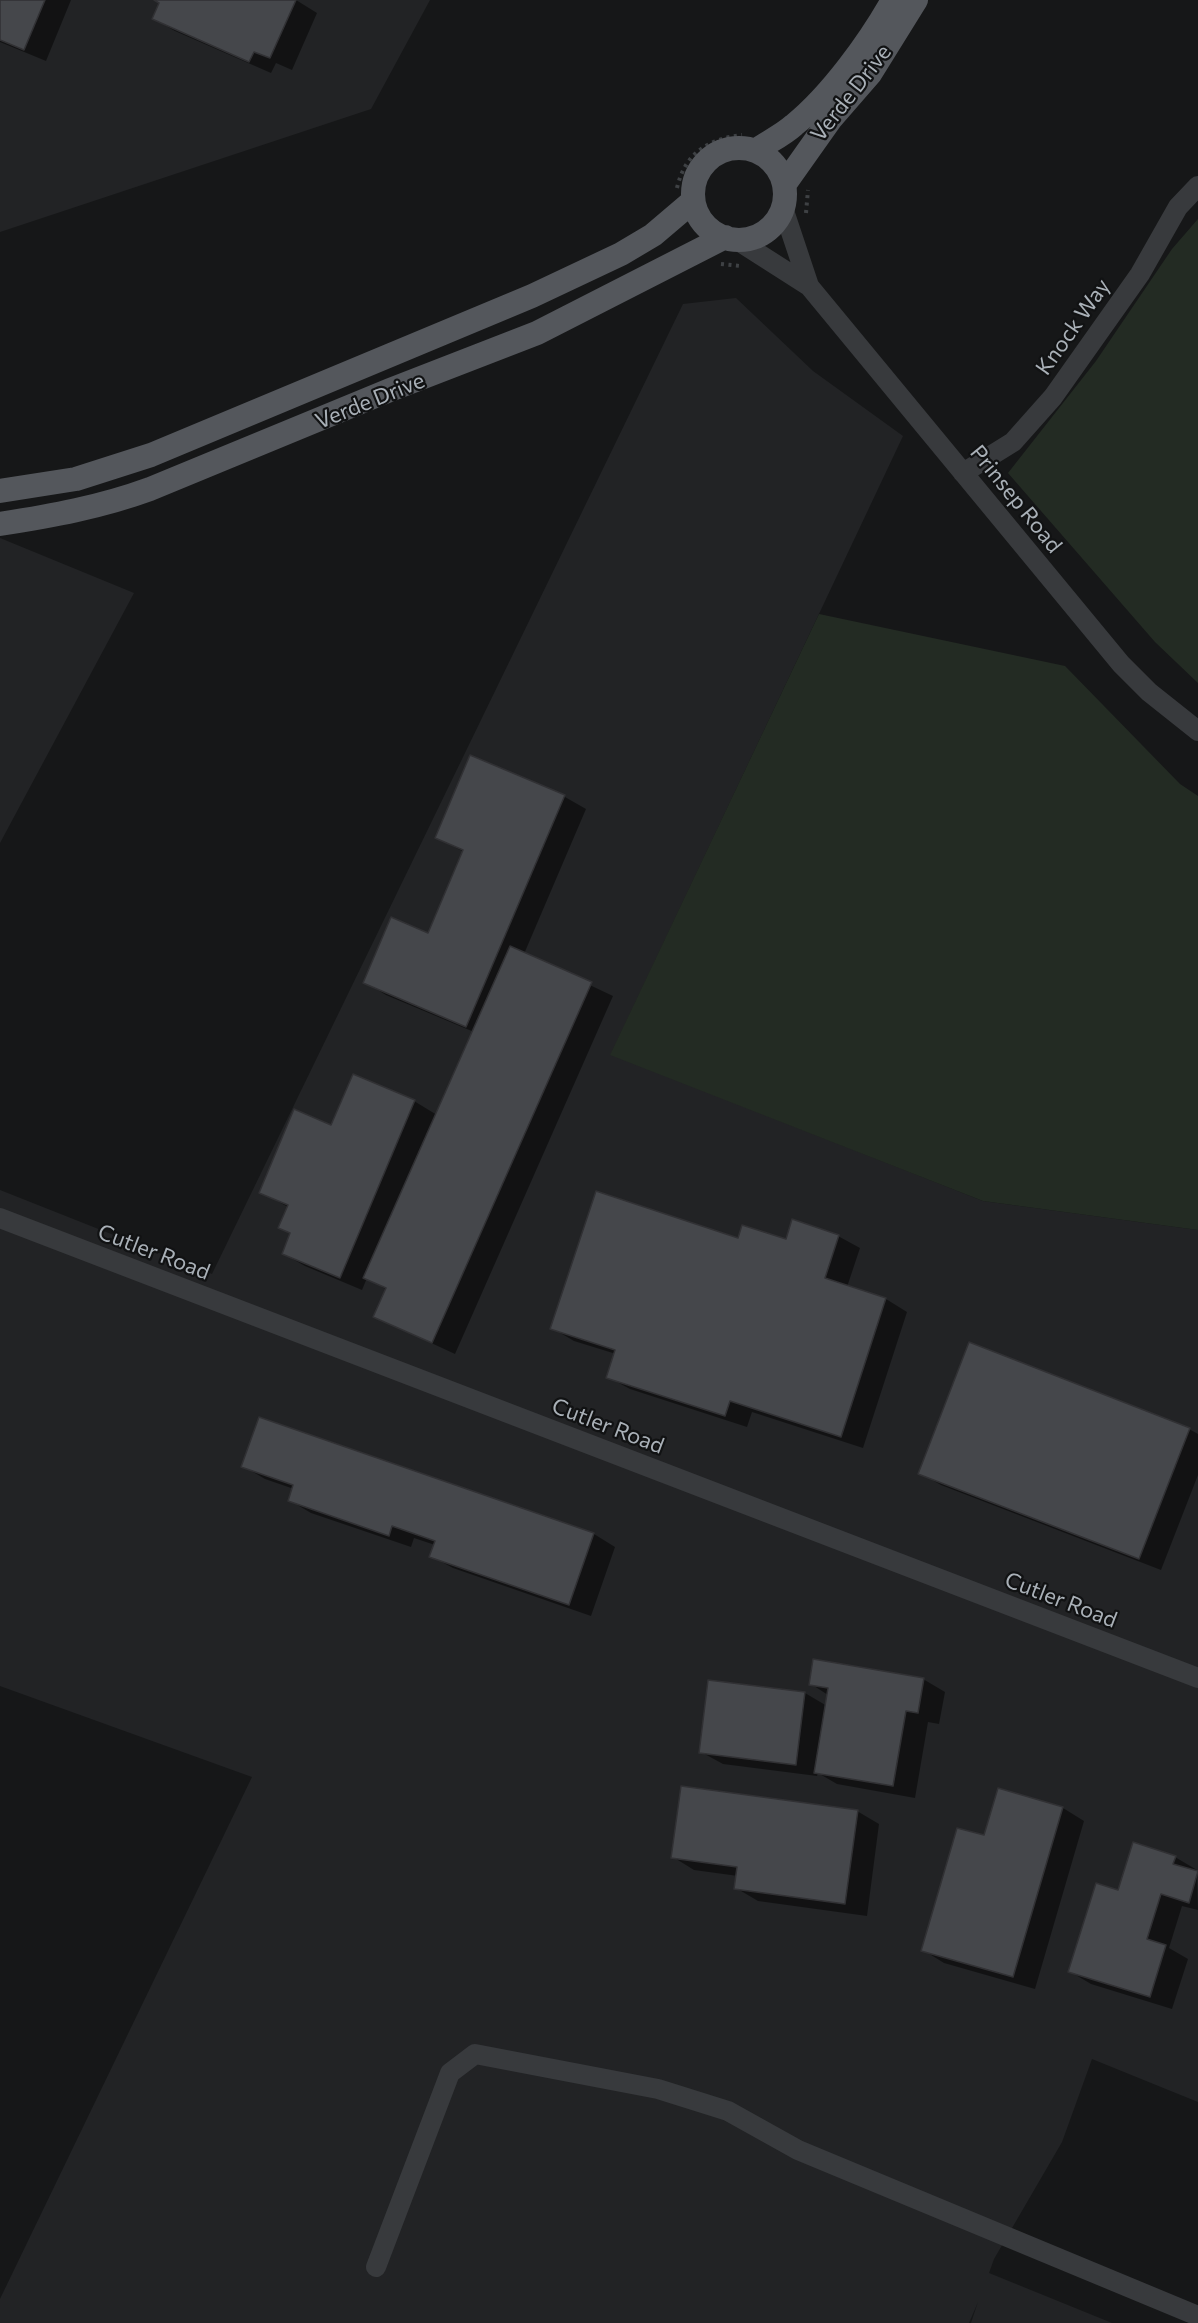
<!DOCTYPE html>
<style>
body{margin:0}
canvas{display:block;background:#161718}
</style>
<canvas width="1198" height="2323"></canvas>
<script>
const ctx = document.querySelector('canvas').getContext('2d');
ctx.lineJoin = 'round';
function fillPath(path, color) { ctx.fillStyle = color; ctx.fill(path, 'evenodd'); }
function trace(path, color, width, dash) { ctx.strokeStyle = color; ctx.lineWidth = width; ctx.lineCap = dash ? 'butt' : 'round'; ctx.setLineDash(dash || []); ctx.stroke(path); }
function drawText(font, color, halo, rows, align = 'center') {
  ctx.font = font + ' Commissioner,sans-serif'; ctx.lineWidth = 4.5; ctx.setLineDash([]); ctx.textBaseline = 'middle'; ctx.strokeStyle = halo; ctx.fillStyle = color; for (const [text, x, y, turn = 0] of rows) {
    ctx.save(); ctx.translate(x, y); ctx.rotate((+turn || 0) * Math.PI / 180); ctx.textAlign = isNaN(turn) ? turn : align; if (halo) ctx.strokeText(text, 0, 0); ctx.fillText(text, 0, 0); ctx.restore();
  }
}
fillPath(new Path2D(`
 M0,0H430L371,109L0,232Z
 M736,298L813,371L903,436L611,1054L983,1201L1198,1230V2102L1092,2059L1062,2142L994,2259L989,2273L1112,2323H971L978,2302L969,2323H0V2299L252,1777L0,1686V1190L212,1274L683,304Z
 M0,538L134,593L0,843Z`), '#222325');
fillPath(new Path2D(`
 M1198,219V683L1155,642L1008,473L1096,361L1172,249Z
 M819,614L1065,666L1180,784L1198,796V1230L983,1201L610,1055Z`), '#232b23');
fillPath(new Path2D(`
 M0,0H71L46,61L0,42Z
 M155,0H296L317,13L292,70L276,63L271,73L175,31L154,19L161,3Z
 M471,757L565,797L586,809L524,954L613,996L455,1354L375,1317L387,1290L367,1278L362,1290L305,1266L284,1254L292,1234L280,1228L288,1207L261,1192L332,1127L414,1101L437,1115L474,1032L386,995L365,982L428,935L464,852L437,838Z
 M838,1236L860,1248L847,1287L886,1299L907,1312L863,1448L752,1412L747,1427L630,1389L608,1377L616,1354L574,1341L552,1328L739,1240L787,1241Z
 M260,1419L594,1534L615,1547L591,1616L453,1568L431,1556L435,1545L414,1538L411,1547L311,1513L289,1500L294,1489L265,1479L243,1466Z
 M1189,1429L1198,1434V1475L1161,1570L941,1485L920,1473Z
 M923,1679L945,1692L939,1724L928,1722L915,1798L837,1784L818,1773L817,1776L723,1764L701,1752L805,1693L827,1706L828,1695L811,1684Z
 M1063,1808L1084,1821L1035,1989L944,1963L923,1950L985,1837Z
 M857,1811L879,1824L867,1916L758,1901L736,1888L738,1876L694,1870L673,1857Z
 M1175,1857L1197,1870L1198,1910L1182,1906L1169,1948L1188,1959L1172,2009L1091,1984L1069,1971L1119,1892Z`), '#0007');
const building = new Path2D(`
 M0,0H45L24,50L0,40Z
 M154,0H296L270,58L254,52L249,62L152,19L159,3Z
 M470,755L565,795L466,1027L363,983L391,917L428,933L463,850L435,838Z
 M510,946L592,982L432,1343L373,1317L386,1288L363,1278Z
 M353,1074L415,1100L340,1278L282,1254L290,1233L278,1228L288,1205L259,1193L294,1109L331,1125Z
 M596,1191L738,1238L742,1225L786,1239L792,1219L839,1235L825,1278L886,1298L841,1437L730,1401L725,1416L606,1378L615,1350L550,1329Z
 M969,1342L1190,1428L1139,1559L918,1474Z
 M259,1417L594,1533L569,1605L429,1557L435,1541L392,1526L389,1536L288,1501L293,1485L241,1467Z
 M813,1659L924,1678L918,1713L906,1711L893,1786L814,1773L828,1688L809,1685Z
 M708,1680L805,1692L796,1765L699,1753Z
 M681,1786L858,1810L845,1904L734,1889L737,1867L671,1858Z
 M998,1788L1063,1807L1013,1977L921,1951L957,1828L984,1835Z
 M1133,1842L1176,1856L1173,1864L1198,1871L1189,1903L1161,1894L1147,1939L1166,1945L1150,1997L1068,1972L1096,1883L1118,1890Z`);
fillPath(building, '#45474b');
trace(building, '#313134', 1.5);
trace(new Path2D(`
 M677,188C685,153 708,139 742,135
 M806,213L808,190
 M721,264L740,266`), '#3e4144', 4, [3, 4.5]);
trace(new Path2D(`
 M783,208L809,286
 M737,240L809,286L1121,664L1149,692L1198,731
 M963,473L1013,442L1053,397L1140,274L1178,207L1198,186
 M0,1218L1198,1678
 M376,2267L450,2073L475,2054L658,2089L728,2111L798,2150L1198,2316`), '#383a3d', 20);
trace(new Path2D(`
 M693 194a46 46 0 1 1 92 0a46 46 0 1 1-92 0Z
 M755,151C768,142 783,135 794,125C831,95 870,41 893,0
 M784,185L830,120L870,74L916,0
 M0,491L76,479L151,455L532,296L621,254L653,235L693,201
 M0,524C51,516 101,507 150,489L390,390L537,333L725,237`), '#54575c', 24);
drawText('22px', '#a9b0b7', '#111213', [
 ["Verde Drive",851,93,-52],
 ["Knock Way",1073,327,-55],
 ["Verde Drive",370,401,-22],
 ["Prinsep Road",1016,499,51],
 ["Cutler Road",154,1252,21],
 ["Cutler Road",608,1426,21],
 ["Cutler Road",1061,1600,21]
]);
</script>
